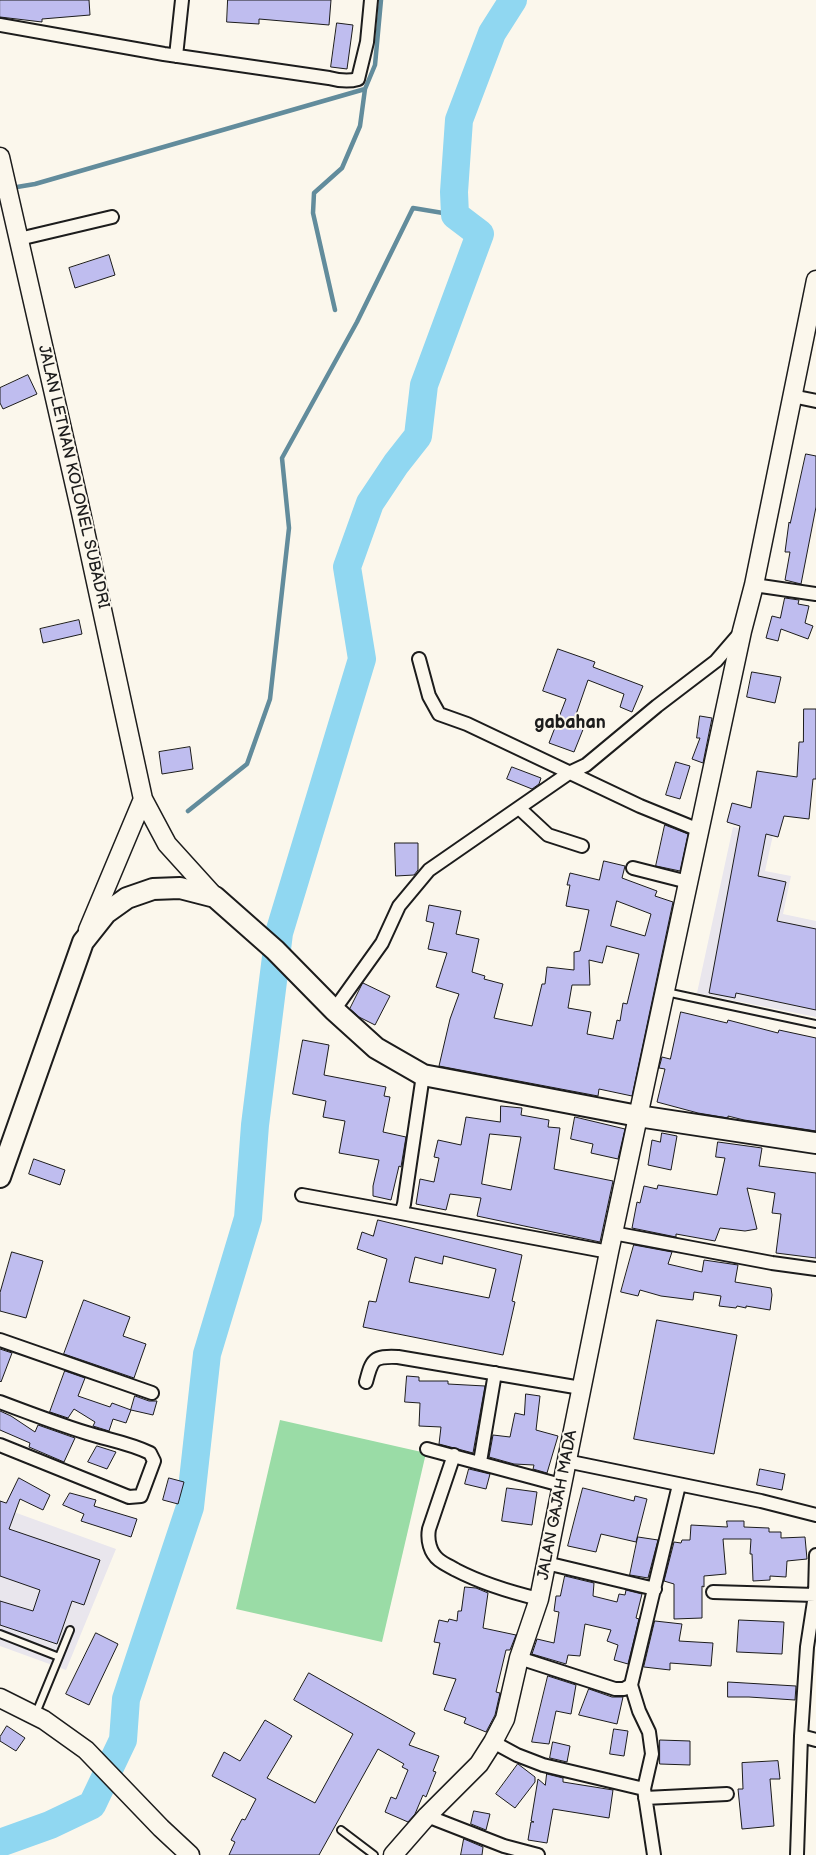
<!DOCTYPE html>
<style>
body{margin:0}
canvas{display:block;background:#fbf7ec}
</style>
<canvas width="816" height="1855"></canvas>
<script>
const ctx = document.querySelector('canvas').getContext('2d');
ctx.lineJoin = 'round';
function fillPath(path, color) { ctx.fillStyle = color; ctx.fill(path, 'evenodd'); }
function trace(path, color, width, dash) { ctx.strokeStyle = color; ctx.lineWidth = width; ctx.lineCap = dash ? 'butt' : 'round'; ctx.setLineDash(dash || []); ctx.stroke(path); }
function drawText(font, color, halo, rows, align = 'center') {
  ctx.font = font + ' "Balsamiq Sans",sans-serif'; ctx.lineWidth = 4; ctx.setLineDash([]); ctx.textBaseline = 'middle'; ctx.strokeStyle = halo; ctx.fillStyle = color; for (const [text, x, y, turn = 0] of rows) {
    ctx.save(); ctx.translate(x, y); ctx.rotate((+turn || 0) * Math.PI / 180); ctx.textAlign = isNaN(turn) ? turn : align; if (halo) ctx.strokeText(text, 0, 0); ctx.fillText(text, 0, 0); ctx.restore();
  }
}
fillPath(new Path2D(`
 M733,827L773,835L765,871L791,876L783,914L816,921V1017L697,993Z
 M0,1507L116,1549L66,1670L0,1646Z`), '#e9e6ed');
fillPath(new Path2D(`
 M280,1420L426,1453L382,1642L236,1609Z`), '#9adca6');
trace(new Path2D(`
 M11,188L35,184L365,89L375,65L381,0
 M335,310L313,213L314,193L342,168L360,126L365,89
 M188,811L247,764L270,699L289,528L282,458L357,322L413,208L455,215`), '#628c9c', 4.5);
trace(new Path2D(`
 M0,1843L50,1825L92,1805L123,1740L126,1699L190,1507L207,1354L248,1218L255,1125L279,933L362,659L347,567L370,503L396,464L418,436L424,385L480,234L455,215L454,192L459,120L492,33L513,0`), '#90d7f1', 28);
const building = new Path2D(`
 M0,0H89L90,15L42,19V22L0,17Z
 M228,0H331L329,25L259,19V24L227,22Z
 M337,23L353,25L347,69L331,67Z
 M109,255L115,275L75,288L69,268Z
 M28,375L37,394L3,409L0,403V388Z
 M806,454L816,456V507L801,584L785,580L790,552H785L789,522L790,523Z
 M785,598L799,600L798,604L809,606L805,623L813,626L808,639L781,629L778,641L766,638L772,616L780,618Z
 M79,620L82,634L43,643L40,629Z
 M558,649L595,662L593,667L643,686L632,712L620,707L624,694L588,680L573,723L584,727L574,752L549,743L566,699L543,691Z
 M752,672L781,677L775,703L747,697Z
 M804,709H816V779H813L809,819L784,816L778,837L766,834L758,876L786,882L777,921L816,929V1010L736,993L735,998L709,993L740,826L727,822L732,803L751,808L757,771L797,777L799,742H803Z
 M700,716L712,718L703,763L692,759L700,738H697Z
 M190,747L193,769L162,774L159,752Z
 M676,762L690,766L680,799L666,795Z
 M512,767L541,778L539,784L532,789L507,779Z
 M665,825L688,834L680,871L656,866Z
 M395,843H418V870L414,875L396,876Z
 M604,861L625,866L622,878L657,891L655,896L673,902L632,1096L599,1089L598,1096L439,1066L450,1019L459,994L436,987L447,953L428,949L434,923L426,921L429,905L461,911L456,934L479,939L472,972L485,976L484,979L503,984L494,1018L532,1026L542,984H545L547,967L574,970V952L580,951L589,910L566,906L570,885H567L570,873L599,880ZM617,901L651,914L645,936L611,926ZM607,946L639,954L627,1004L623,1003L620,1021L617,1020L613,1039L587,1034L591,1012L568,1008L572,985H590L589,960L602,963Z
 M363,983L390,996L375,1025L359,1017L350,1009Z
 M681,1012L727,1023L728,1020L778,1033L779,1030L816,1038V1131L744,1120L728,1116V1118L698,1113L657,1102L665,1069L659,1068L662,1057L670,1059Z
 M303,1040L329,1045L324,1075L386,1087L384,1096L390,1097L383,1132L406,1137L401,1167L399,1166L391,1200L373,1196V1186L379,1160L339,1153L345,1121L323,1117L326,1101L293,1094Z
 M501,1106L522,1108L521,1115L549,1120L548,1127L560,1128L554,1169L613,1181L600,1242L477,1216L481,1198L450,1194L446,1210L416,1204L420,1179L434,1182L439,1158L434,1157L438,1140L461,1145L466,1117L500,1122ZM490,1134L521,1137L511,1190L482,1184Z
 M575,1117L625,1129L618,1159L591,1153L593,1144L571,1139Z
 M662,1133L677,1136L671,1170L648,1165L652,1140L660,1142Z
 M718,1142L762,1148L759,1166L816,1173V1258L776,1253L781,1214L772,1213L775,1193L747,1188L757,1229L745,1231L720,1228L715,1241L676,1234V1237L632,1228L637,1202L640,1203L644,1186L657,1189L658,1185L717,1195L725,1158L716,1157Z
 M34,1159L65,1170L60,1185L29,1174Z
 M378,1220L522,1255L512,1301L515,1302L503,1355L363,1327L369,1301L376,1302L387,1259L357,1249L362,1232L373,1236ZM444,1256L496,1269L489,1298L409,1282L415,1257L442,1264Z
 M634,1245L672,1252L668,1264L702,1272L704,1260L738,1265L735,1282L771,1288L772,1295L770,1310L746,1306V1308L737,1306L736,1308L719,1306L721,1296L694,1292L693,1300L661,1296L640,1290L638,1296L621,1292Z
 M12,1252L43,1261L26,1318L0,1311V1293Z
 M84,1300L130,1317L123,1336L146,1344L134,1378L64,1354Z
 M657,1320L737,1335L714,1454L634,1439Z
 M0,1349L12,1353L1,1382L0,1381Z
 M65,1371L85,1378L78,1396L110,1407L112,1403L131,1410L126,1423L113,1419L109,1431L93,1426L95,1422L74,1409L68,1418L50,1412Z
 M407,1376L419,1377V1381H448V1384L485,1386L473,1453L439,1444L441,1427L419,1426L420,1403L405,1402Z
 M526,1394L540,1396L536,1430L558,1436L547,1473L533,1469L534,1465L514,1464L489,1457L493,1435L510,1437L515,1413L524,1415Z
 M135,1396L149,1401H157L153,1415L131,1410Z
 M0,1411L11,1416L35,1432L38,1425L75,1438L64,1462L29,1447L30,1443L0,1430Z
 M97,1446L116,1452L107,1469L88,1462Z
 M469,1469L490,1474L486,1489L465,1484Z
 M760,1469L785,1474L782,1490L757,1485Z
 M19,1478L50,1495L43,1510L20,1499L9,1529L100,1560L84,1605L72,1601L57,1644L0,1625V1601L33,1611L40,1590L0,1576V1501L6,1503Z
 M169,1478L184,1482L178,1504L163,1500Z
 M507,1488L537,1492L532,1525L502,1521Z
 M583,1488L634,1501L635,1496L647,1499L636,1542L601,1534L596,1552L568,1546Z
 M70,1493L96,1500L94,1506L137,1519L131,1537L81,1521L84,1514L63,1505Z
 M727,1521H744V1527L769,1528V1532H781V1538L805,1537L807,1559L787,1561L786,1577L770,1576V1580L753,1581L752,1554H750L751,1539H723L726,1574L704,1576V1587L702,1586V1618L674,1619V1584L664,1581L674,1542L681,1543L682,1540H690L691,1525L727,1527Z
 M638,1537L658,1540L648,1578L630,1575Z
 M565,1576L594,1583L593,1596L617,1602L619,1594L625,1595L626,1590L642,1594L636,1618L639,1619L628,1664L614,1660L618,1645L607,1641L611,1630L585,1624L580,1656L568,1655L566,1664L532,1654L537,1639L554,1643L559,1612L554,1611L556,1596H560Z
 M465,1587L476,1588L488,1593L483,1628L516,1635L510,1650H506L496,1692L500,1693L495,1715L486,1732L464,1723L466,1718L444,1710L456,1679L433,1674L440,1643L434,1642L439,1620L448,1622L449,1619L457,1621L458,1611H461Z
 M739,1620L784,1622L782,1654L737,1652Z
 M655,1621L682,1624L679,1641L713,1643L711,1666L670,1663V1670L644,1667Z
 M96,1633L118,1644L89,1705L66,1694Z
 M309,1673L415,1733L409,1745L439,1756L433,1771L436,1772L426,1797L423,1795L415,1814L408,1822L385,1812L391,1797L396,1799L408,1770L402,1767L404,1764L378,1749L319,1855H229L235,1842L231,1840L242,1819L245,1820L256,1799L212,1776L224,1752L240,1761L265,1720L292,1736L267,1778L315,1803L353,1734L294,1700Z
 M548,1676L576,1685L571,1714L556,1711L549,1744L532,1742Z
 M728,1682L796,1686L795,1700L749,1697H728Z
 M589,1689L612,1697H623L617,1724L579,1715Z
 M7,1726L25,1738L16,1751L0,1741V1737Z
 M614,1729L628,1731L624,1756L610,1754Z
 M660,1740L690,1741V1765L660,1764Z
 M553,1742L570,1746L567,1762L550,1758Z
 M778,1761L780,1779H770L774,1826L742,1829L738,1789H743L742,1763Z
 M518,1764L535,1777V1782L515,1808L496,1794Z
 M547,1774L563,1778V1782L613,1790L609,1818L553,1809L547,1843L528,1840L531,1822H534L531,1821L538,1779L545,1785Z
 M474,1811L490,1814L486,1830L471,1824Z
 M464,1839L483,1847L482,1855H461Z`);
fillPath(building, '#bfbdef');
trace(building, '#1c1c1c', 1);
const lane = new Path2D(`
 M666,992L816,1024
 M0,1634L59,1657L70,1630
 M36,1713L59,1657
 M341,1830L374,1855`);
const street = new Path2D(`
 M0,25L164,54L329,78C340,81 348,82 358,79L367,42L371,0
 M176,56L182,0
 M19,239L112,217
 M792,396L816,401
 M754,585L816,594
 M419,659L429,696L439,714L467,724L640,806L699,830
 M519,808L548,835L582,846
 M633,868L688,882
 M334,1010L382,943L399,906L429,870L569,773L586,765L657,706L716,661L741,632
 M423,1075L404,1204L401,1213L609,1252
 M302,1195L401,1213
 M613,1233L772,1263L816,1269
 M0,1340L152,1393
 M366,1382C372,1359 373,1356 398,1357L581,1388
 M0,1402C29,1413 58,1424 87,1433C109,1440 130,1443 150,1453L154,1461L141,1496L129,1497L0,1445
 M427,1449L561,1485
 M454,1455L429,1529C427,1540 430,1553 439,1560C444,1564 451,1567 456,1570C483,1584 510,1592 539,1599
 M566,1461L761,1501L816,1515
 M480,1462L495,1373
 M546,1563L655,1589
 M713,1592L815,1595
 M519,1658L615,1689H624L631,1685L679,1485
 M631,1685L639,1711L649,1732L652,1754L644,1789
 M801,1736L816,1740
 M493,1742L517,1755L543,1765L644,1789L654,1855
 M645,1798L727,1794
 M427,1816L504,1846L538,1855
 M797,1855L801,1736L807,1647L815,1595L816,1555`);
const secondary = new Path2D(`
 M0,157L80,508L143,799L167,844L215,897
 M88,930L143,799
 M0,1698L44,1720L86,1750L161,1828L190,1855
 M393,1855L427,1816L479,1764L493,1742L505,1719L519,1658L539,1599L609,1252L742,631L754,585L816,280`);
const primary = new Path2D(`
 M0,1177L83,942L106,913L127,898L153,889L180,888L215,897L275,950L334,1010L376,1048L423,1075L638,1116L816,1143`);
trace(lane, '#1c1c1c', 10);
trace(street, '#1c1c1c', 16);
trace(secondary, '#1c1c1c', 21);
trace(primary, '#1c1c1c', 24);
trace(lane, '#fbf7ec', 6);
trace(street, '#fbf7ec', 12);
trace(secondary, '#fbf7ec', 18);
trace(primary, '#fbf7ec', 20);
drawText('16px', '#1c1c1c', '#fbf7ec', [
 ["JALAN LETNAN KOLONEL SUBADRI",73,477,77],
 ["JALAN GAJAH MADA",558,1505,-79]
]);
drawText('bold 18px', '#1c1c1c', '#fbf7ec', [
 ["gabahan",570,723]
]);
</script>
